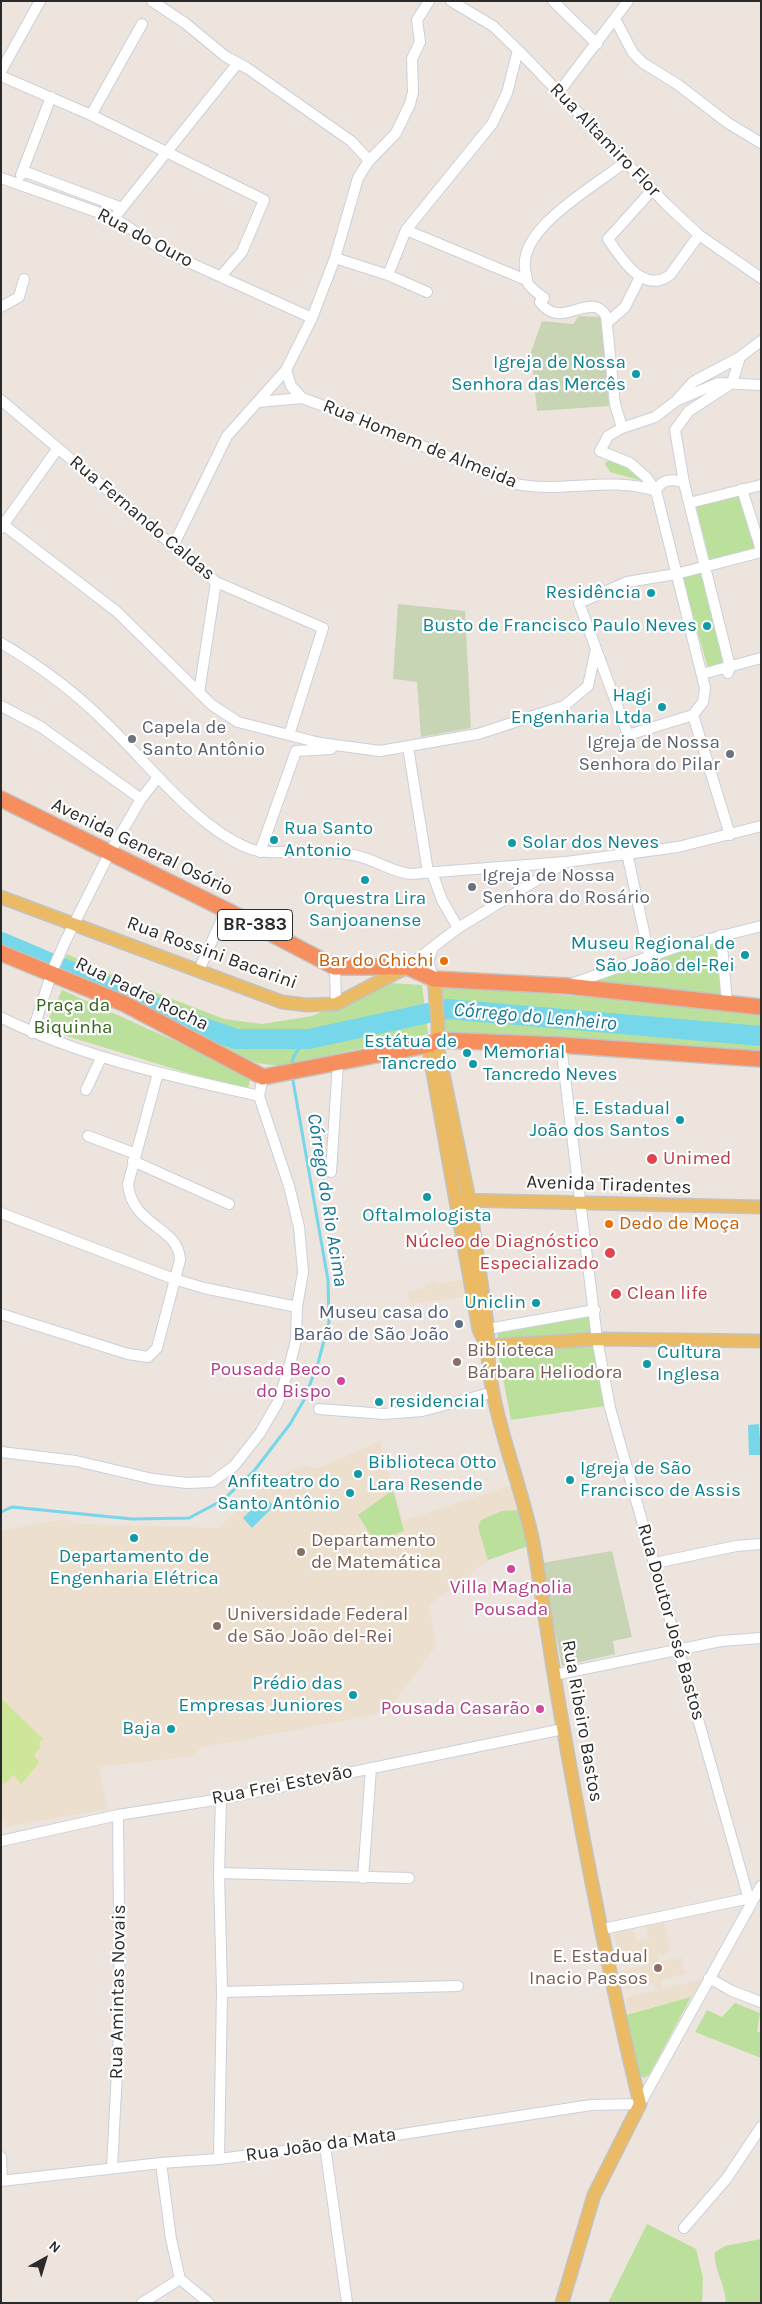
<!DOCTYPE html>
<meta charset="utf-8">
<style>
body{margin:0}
#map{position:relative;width:762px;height:2304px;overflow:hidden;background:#ece4dd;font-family:Karla,sans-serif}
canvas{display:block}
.frame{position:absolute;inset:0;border:2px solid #2a2a2a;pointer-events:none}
.north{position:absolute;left:20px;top:2234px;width:50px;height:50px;-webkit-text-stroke:4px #fff;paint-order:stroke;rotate:39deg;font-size:14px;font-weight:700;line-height:20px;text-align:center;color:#2a2a2a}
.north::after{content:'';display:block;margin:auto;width:18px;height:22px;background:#2a2a2a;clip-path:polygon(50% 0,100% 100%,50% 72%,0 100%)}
</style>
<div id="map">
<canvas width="762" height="2304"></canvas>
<div class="frame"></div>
<div class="north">N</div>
</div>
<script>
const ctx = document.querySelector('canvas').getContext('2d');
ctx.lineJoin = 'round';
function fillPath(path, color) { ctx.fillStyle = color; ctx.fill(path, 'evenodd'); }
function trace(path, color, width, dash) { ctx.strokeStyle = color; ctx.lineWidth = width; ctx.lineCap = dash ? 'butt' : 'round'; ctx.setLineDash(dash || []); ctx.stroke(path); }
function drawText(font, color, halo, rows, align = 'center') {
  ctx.font = font + ' Karla,sans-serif'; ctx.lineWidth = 4.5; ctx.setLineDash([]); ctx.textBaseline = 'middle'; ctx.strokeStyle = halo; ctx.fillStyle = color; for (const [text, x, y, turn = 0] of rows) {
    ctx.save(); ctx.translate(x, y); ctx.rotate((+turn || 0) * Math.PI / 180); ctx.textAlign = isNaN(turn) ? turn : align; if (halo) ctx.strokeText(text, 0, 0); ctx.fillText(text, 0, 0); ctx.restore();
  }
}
fillPath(new Path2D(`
 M466,1279L468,1296L410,1304L408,1292L425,1289V1285H430V1281H436L437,1283Z
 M380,1441L403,1521L511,1485L531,1545L488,1560L465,1580L429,1605L436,1646L387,1712L200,1748L195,1756L99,1767L107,1809L7,1827L1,1818V1531L65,1519L77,1524L218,1528L271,1479L305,1465L316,1469Z
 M664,1921L671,1952L657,1955L659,1962L681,1957L685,1974L661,1980L663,1989L702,1979L693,1997L629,2013L625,1998L656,1990L654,1983L623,1990L618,1972L648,1964L646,1959L621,1965L613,1932L633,1927L637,1942L649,1939L646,1925Z`), '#ecdfcd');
fillPath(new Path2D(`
 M609,459L625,467L646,482L610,472L605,464Z
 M742,495L756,550L710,561L696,506Z
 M703,571L728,662L708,668L682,577Z
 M719,938L724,996L581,984Z
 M67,954L123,980L224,1019L262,1024L312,1016L390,983L422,985L428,1034L280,1066L257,1063L59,974Z
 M438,985L761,1011V1059L503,1035L444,1033Z
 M62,990L246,1073L250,1080L248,1088L243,1090L44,1029Z
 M589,1315L592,1338L498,1341L497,1333Z
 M593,1345L605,1406L511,1420L498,1352Z
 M393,1490L404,1531L375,1542L358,1515Z
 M522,1510L531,1545L488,1560L478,1527L481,1520L502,1511Z
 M691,1997L649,2075L644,2078L635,2071L626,2015Z
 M735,2003L760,2013L757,2031L761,2033V2058L695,2032L707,2010L722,2017Z
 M647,2224L696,2249L703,2278L702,2303H608Z
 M761,2239V2303H726C725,2283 713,2268 715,2252L725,2246Z`), '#bbe09c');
fillPath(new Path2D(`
 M579,316L600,317L602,323L609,406L537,411L531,352L542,321L573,324Z
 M398,604L465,611L471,728L421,737L417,682L393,679Z
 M612,1551L632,1637L613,1641L615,1654L562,1666L541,1563Z`), '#c8d5b5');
fillPath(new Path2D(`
 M1,1698L43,1739L39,1743L41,1747L34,1755L39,1763L21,1784L13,1775L6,1783L1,1782Z`), '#cee698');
fillPath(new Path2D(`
 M759,1424L761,1455H749L748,1425Z
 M264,1497L274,1506L252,1528L243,1518Z`), '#75d7e9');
trace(new Path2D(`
 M292,1067C291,1055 301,1046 309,1039
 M1,1512L12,1507L132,1519L189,1518L223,1500L254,1471L290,1424L304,1400L318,1363L329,1322L328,1280L292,1075`), '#75d7e9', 3);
trace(new Path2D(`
 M1,942L202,1027L236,1039H309L447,1009L761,1036`), '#75d7e9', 20);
const minor = new Path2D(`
 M152,1L185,23L225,56L247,68L351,141L367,158L368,162
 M451,1L493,26L518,50L666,204L699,235L761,278
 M553,1L597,44
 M615,19L633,53L643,63L677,84L728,123L761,143
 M1,71L40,1
 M1,76L91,115L264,200L242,252L221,276
 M559,92L628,1
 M91,115L142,24
 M625,162C596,186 513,230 526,274C527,278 526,282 529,285C533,290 539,294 544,298L540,302C561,332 591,289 606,316L615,404L622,428L608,436L600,451L630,463L646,477L656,491L705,688L703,702L693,715
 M23,171L122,208
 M21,175L51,97
 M1,178L114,218L166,252L312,318
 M653,189L608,239C621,258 643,295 670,275L699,235
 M114,218L237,64
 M406,230L526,280
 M335,258L388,275L427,292
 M388,275L406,230L492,124L507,93L518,50
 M1,307L19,297L24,279
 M608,322L625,307L640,277
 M302,398L343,413L512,483C560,495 607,475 656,491
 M1,400L216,582L323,628L289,735
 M676,401L693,382L740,357
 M258,402L302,398L291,386L286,370
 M622,428L655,417L676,401L718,383L761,385
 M742,489L761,550
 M656,491C661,479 673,478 684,483
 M689,503L761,485
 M1,523L116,611L212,705L238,722L320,743L380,751L478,734L564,706L588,686L596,649
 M1,528L58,448
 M174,544L227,436L286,370L312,318L335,258L358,178L368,162L396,133L410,104L413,92L412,59L420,42L417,20L429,1
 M1,643C42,667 79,695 112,729C151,767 197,827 248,848C267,856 291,850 312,851C325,851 340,853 353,855C373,858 391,872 410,874L566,862L678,847L761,826
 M728,673L730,667L684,483L675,430L689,411L732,383L740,357L761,341
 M702,674L761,658
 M199,693L216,582
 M1,706L41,727L141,799
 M693,715L628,735L579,603L627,582L676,574L761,552
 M693,715L730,835
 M408,747L428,872L433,875L442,900L458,928
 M260,852L296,751L331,749
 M627,853L649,955
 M721,935L727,1003
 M432,950L428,962L434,979
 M335,967L336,1004
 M407,967L458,928L563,864
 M199,970L226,910
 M571,984L674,948L761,926
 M2,1018C84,1058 171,1076 259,1096
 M32,1033L53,969L65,942L109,854L141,799L158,777
 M561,1045L597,1339L610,1408L750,1903
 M86,1090L101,1058
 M88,1136L136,1154
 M133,1161L229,1204
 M331,1172L338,1063
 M1,1213L174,1279L204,1288L297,1307
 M1,1314L128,1354L148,1357L157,1348L180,1260C179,1226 132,1227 128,1184L158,1073
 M482,1330L595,1310
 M319,1409L384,1414L422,1411L494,1392
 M1,1452L76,1461L153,1479L187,1483L212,1482L234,1466L260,1433L278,1402L289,1368L296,1340L297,1307L303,1272L299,1227L289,1186L259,1096L263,1077
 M655,1563L736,1546L761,1544
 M554,1675L721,1641L761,1638
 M1,1841L118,1815L221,1799L563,1729
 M219,1873L409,1878
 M363,1878L371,1768
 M603,1929L750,1898
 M709,1978L732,1991L761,2002
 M222,1992L458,1986
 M325,2146L347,2303
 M1,2157L2,2180
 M219,2159L222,1992L219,1873L221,1799
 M161,2163L171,2239L180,2279L209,2303
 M112,2168L120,2013L118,1815
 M1,2181L161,2163L219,2159L325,2146L591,2105L640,2104L761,1886
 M684,2228L727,2178L761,2127
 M142,2303L180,2279`);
const major = new Path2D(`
 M1,897L282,1002L307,1005L336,1004L407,967
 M434,979L438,1025V1049L469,1199L488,1330C483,1399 521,1478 534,1547C544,1606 552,1667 563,1727C585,1853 610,1979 640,2104L594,2195L562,2303
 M428,1045L479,1330L486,1344
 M461,1200L761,1207
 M487,1346L597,1339L761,1341`);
const highway = new Path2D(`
 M1,799L226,910L335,967H407L434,979L567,986L761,1007
 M1,953L125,1004L263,1077L428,1045L439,1040L561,1045L761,1059`);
trace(minor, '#cbd0db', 12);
trace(major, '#c3c3c3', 15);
trace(highway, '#c3c3c3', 18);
trace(minor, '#fff', 10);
trace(major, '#eabb64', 12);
trace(highway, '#f68e5d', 15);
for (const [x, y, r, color] of [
 [636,374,5,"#0f9aa8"],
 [651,593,5,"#0f9aa8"],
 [707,626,5,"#0f9aa8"],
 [662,707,5,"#0f9aa8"],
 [132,739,5,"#6b7280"],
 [730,754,5,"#6b7280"],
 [274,840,5,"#0f9aa8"],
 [512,843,5,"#0f9aa8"],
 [365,880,5,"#0f9aa8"],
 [472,887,5,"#6b7280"],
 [745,955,5,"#0f9aa8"],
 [444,961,5,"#e8710a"],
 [467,1053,5,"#0f9aa8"],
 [473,1064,5,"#0f9aa8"],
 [680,1120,5,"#0f9aa8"],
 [652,1159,6,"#e0444e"],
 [427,1197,5,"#0f9aa8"],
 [609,1224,5,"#e8710a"],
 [610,1253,6,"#e0444e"],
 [616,1294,6,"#e0444e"],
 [536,1303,5,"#0f9aa8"],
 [459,1324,5,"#5c6f8a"],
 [457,1362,5,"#8d6e63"],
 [647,1364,5,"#0f9aa8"],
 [341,1381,5,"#d1479c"],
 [379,1402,5,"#0f9aa8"],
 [358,1474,5,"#0f9aa8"],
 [570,1480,5,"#0f9aa8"],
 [350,1493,5,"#0f9aa8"],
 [134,1538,5,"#0f9aa8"],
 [301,1552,5,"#8d6e63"],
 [511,1569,5,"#d1479c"],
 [217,1626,5,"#8d6e63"],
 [353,1695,5,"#0f9aa8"],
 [540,1709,5,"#d1479c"],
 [171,1729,5,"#0f9aa8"],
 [658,1968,5,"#8d6e63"]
]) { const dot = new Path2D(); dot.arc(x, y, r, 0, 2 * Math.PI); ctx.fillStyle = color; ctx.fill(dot); trace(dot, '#fff', 2); }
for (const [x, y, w] of [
 [255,925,75]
]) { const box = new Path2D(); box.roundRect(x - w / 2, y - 15.5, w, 31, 4); ctx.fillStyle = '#fff'; ctx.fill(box); trace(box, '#2a2a2a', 1); }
drawText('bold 18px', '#2a2a2a', null, [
 ["BR-383",255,925]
]);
drawText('19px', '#2a2a2a', '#fff', [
 ["Rua Altamiro Flor",605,140,46],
 ["Rua do Ouro",145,238,28],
 ["Rua Homem de Almeida",420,444,22],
 ["Rua Fernando Caldas",142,518,40],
 ["Avenida General Osório",142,847,26],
 ["Rua Rossini Bacarini",212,953,20],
 ["Rua Padre Rocha",142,994,26],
 ["Avenida Tiradentes",609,1185,2],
 ["Rua Doutor José Bastos",671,1622,74],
 ["Rua Ribeiro Bastos",582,1721,80],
 ["Rua Frei Estevão",282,1785,-11],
 ["Rua Amintas Novais",118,1992,-89],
 ["Rua João da Mata",321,2145,-8]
]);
drawText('19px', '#0d838f', '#fff', [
 ["Igreja de Nossa",626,363],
 ["Senhora das Mercês",626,385],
 ["Residência",641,593],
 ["Busto de Francisco Paulo Neves",697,626],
 ["Hagi",652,696],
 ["Engenharia Ltda",652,718],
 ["Rua Santo",284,829,"left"],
 ["Antonio",284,851,"left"],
 ["Solar dos Neves",522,843,"left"],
 ["Orquestra Lira",365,899,"center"],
 ["Sanjoanense",365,921,"center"],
 ["Museu Regional de",735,944],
 ["São João del-Rei",735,966],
 ["Estátua de",457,1042],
 ["Tancredo",457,1064],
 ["Memorial",483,1053,"left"],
 ["Tancredo Neves",483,1075,"left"],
 ["E. Estadual",670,1109],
 ["João dos Santos",670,1131],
 ["Oftalmologista",427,1216,"center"],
 ["Uniclin",526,1303],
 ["Cultura",657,1353,"left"],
 ["Inglesa",657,1375,"left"],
 ["residencial",389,1402,"left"],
 ["Biblioteca Otto",368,1463,"left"],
 ["Lara Resende",368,1485,"left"],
 ["Igreja de São",580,1469,"left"],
 ["Francisco de Assis",580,1491,"left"],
 ["Anfiteatro do",340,1482],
 ["Santo Antônio",340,1504],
 ["Departamento de",134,1557,"center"],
 ["Engenharia Elétrica",134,1579,"center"],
 ["Prédio das",343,1684],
 ["Empresas Juniores",343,1706],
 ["Baja",161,1729]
], 'right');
drawText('19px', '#5b616d', '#fff', [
 ["Capela de",142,728],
 ["Santo Antônio",142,750],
 ["Igreja de Nossa",720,743,"right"],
 ["Senhora do Pilar",720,765,"right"],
 ["Igreja de Nossa",482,876],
 ["Senhora do Rosário",482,898]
], 'left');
drawText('19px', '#c56008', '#fff', [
 ["Bar do Chichi",434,961],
 ["Dedo de Moça",619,1224,"left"]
], 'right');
drawText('19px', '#34641e', '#fff', [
 ["Praça da",73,1006],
 ["Biquinha",73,1028]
]);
drawText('19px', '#be3a42', '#fff', [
 ["Unimed",663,1159],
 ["Núcleo de Diagnóstico",599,1242,"right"],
 ["Especializado",599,1264,"right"],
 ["Clean life",627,1294]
], 'left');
drawText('19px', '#4e5e75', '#fff', [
 ["Museu casa do",449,1313],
 ["Barão de São João",449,1335]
], 'right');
drawText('19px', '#785e54', '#fff', [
 ["Biblioteca",467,1351],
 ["Bárbara Heliodora",467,1373],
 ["Departamento",311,1541],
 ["de Matemática",311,1563],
 ["Universidade Federal",227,1615],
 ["de São João del-Rei",227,1637],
 ["E. Estadual",648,1957,"right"],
 ["Inacio Passos",648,1979,"right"]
], 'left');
drawText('19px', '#b23c85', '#fff', [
 ["Pousada Beco",331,1370],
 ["do Bispo",331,1392],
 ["Villa Magnolia",511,1588,"center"],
 ["Pousada",511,1610,"center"],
 ["Pousada Casarão",530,1709]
], 'right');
drawText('italic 20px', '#147795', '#fff', [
 ["Córrego do Lenheiro",535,1017,5],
 ["Córrego do Rio Acima",327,1200,81]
]);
</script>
